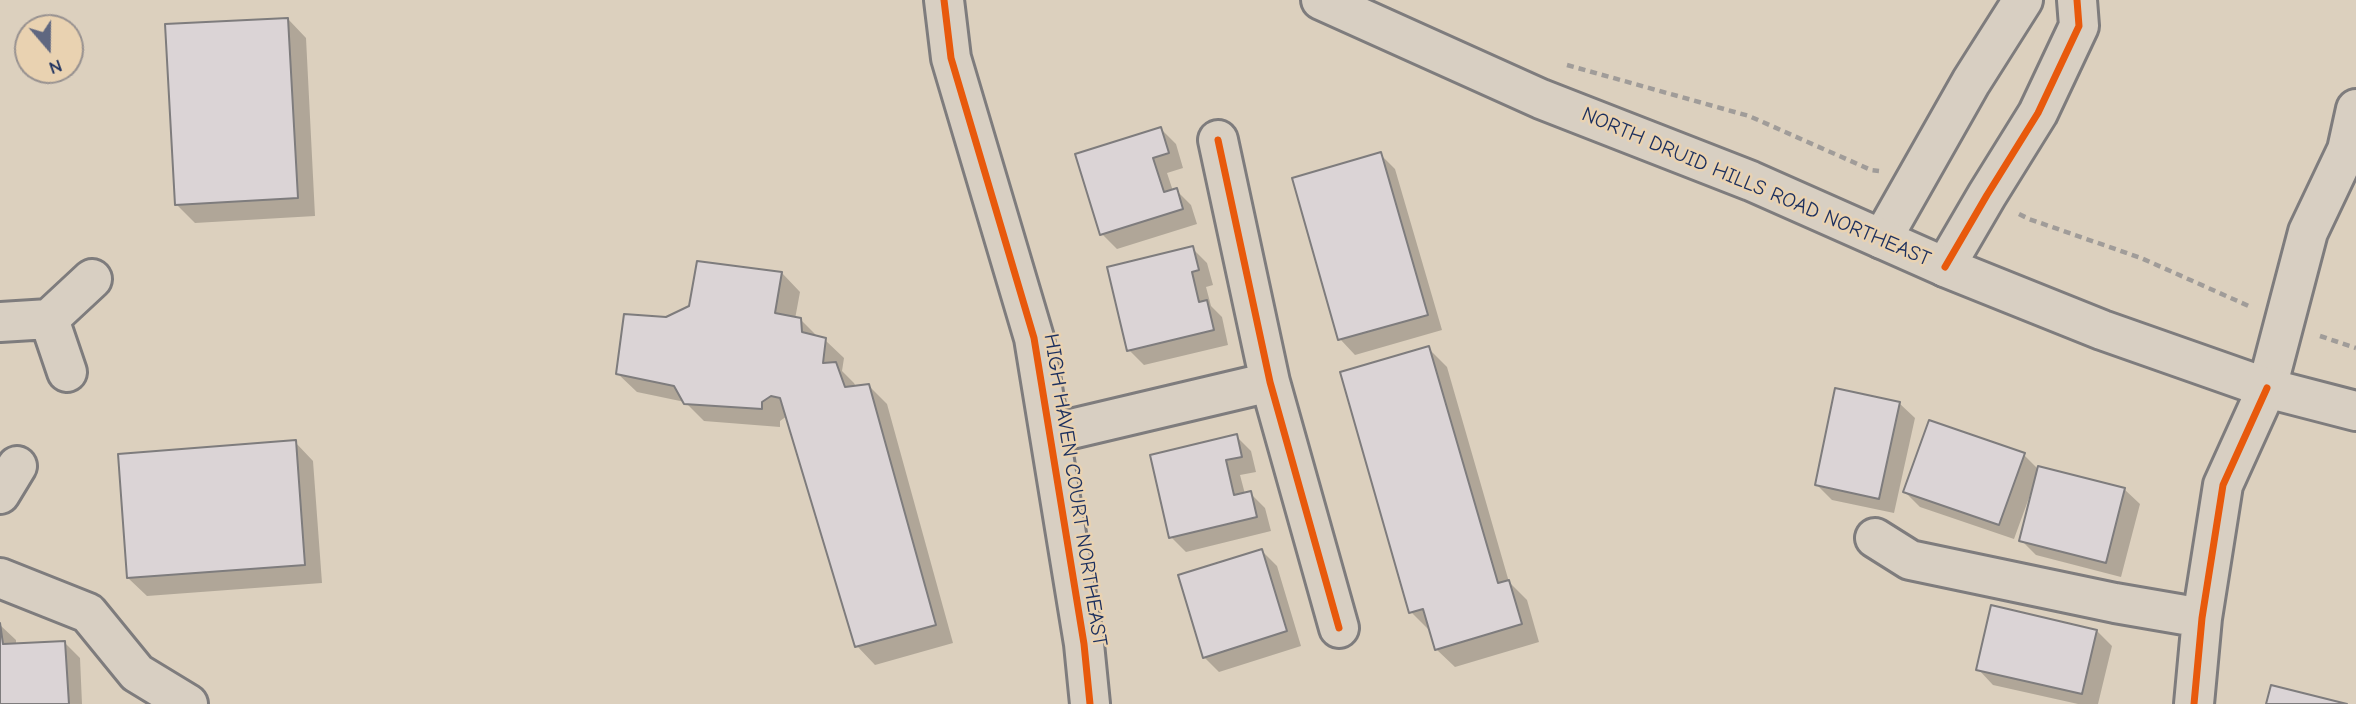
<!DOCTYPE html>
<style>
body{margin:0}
#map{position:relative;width:2356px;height:704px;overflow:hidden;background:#dcd0be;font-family:"Comic Neue",sans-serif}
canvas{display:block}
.north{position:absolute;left:14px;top:14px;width:70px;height:70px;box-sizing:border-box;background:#e9d2b1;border:2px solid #979190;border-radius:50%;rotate:160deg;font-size:19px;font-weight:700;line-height:28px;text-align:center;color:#1b2f5e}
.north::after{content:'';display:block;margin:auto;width:24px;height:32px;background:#5f6780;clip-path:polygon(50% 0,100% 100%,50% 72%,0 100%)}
</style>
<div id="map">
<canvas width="2356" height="704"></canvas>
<div class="north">N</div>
</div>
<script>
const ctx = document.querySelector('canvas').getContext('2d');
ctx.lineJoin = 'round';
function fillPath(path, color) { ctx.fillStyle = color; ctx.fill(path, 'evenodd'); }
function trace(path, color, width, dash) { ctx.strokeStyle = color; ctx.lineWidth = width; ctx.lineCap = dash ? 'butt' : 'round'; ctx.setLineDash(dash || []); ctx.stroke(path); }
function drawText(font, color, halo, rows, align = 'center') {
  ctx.font = font + ' "Comic Neue",sans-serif'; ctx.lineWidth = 5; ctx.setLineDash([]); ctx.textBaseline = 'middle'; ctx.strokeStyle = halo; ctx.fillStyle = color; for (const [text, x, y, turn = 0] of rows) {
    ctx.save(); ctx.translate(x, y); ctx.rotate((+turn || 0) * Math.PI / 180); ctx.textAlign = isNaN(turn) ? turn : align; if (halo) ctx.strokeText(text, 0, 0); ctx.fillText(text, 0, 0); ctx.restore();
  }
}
fillPath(new Path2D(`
 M288,19L306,38L315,216L195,223L176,204Z
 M1161,129L1176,144L1183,168L1167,173L1173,191L1176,190L1191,205L1197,224L1117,249L1102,234Z
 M1380,154L1395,169L1442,330L1355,355L1340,339L1294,179Z
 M1192,248L1207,263L1213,285L1206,287L1211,306L1222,317L1228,345L1144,365L1129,350Z
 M782,273L800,292L795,319L801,320L819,338L825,340L844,358L842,371L854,383L856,387L869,386L887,404L953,643L875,665L857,646L787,416L780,421V427L704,421L685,402L637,392L618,374L666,318Z
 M1428,348L1447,367L1509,582L1527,600L1539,642L1455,667L1436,649L1429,630L1411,612Z
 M1899,403L1915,418L1894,513L1832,500L1817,485Z
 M1236,436L1251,451L1256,472L1240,475L1245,494L1250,493L1265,508L1271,531L1186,552L1171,537Z
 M295,442L313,461L322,583L147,596L128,578Z
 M2024,455L2039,470L2124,489L2140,504L2121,577L2036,555L2021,540L2032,496L2030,495L2014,539L1920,507L1905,492Z
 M1262,551L1277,566L1301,646L1219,672L1204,657Z
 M0,625L16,640V645L65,643L80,658L82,704H0Z
 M2097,631L2112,646L2098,704H2078L1993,685L1978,669Z`), '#0003');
const building = new Path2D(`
 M288,18L298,198L175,205L165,24Z
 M1161,127L1169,153L1153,158L1164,192L1177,188L1183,209L1100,235L1075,154Z
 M1381,152L1428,315L1338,340L1292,178Z
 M1193,246L1199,270L1192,272L1199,302L1207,300L1214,330L1127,351L1107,267Z
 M697,261L782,272L775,313L801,318L802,332L826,338L823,363L836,362L845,387L869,384L936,625L855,647L780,398L771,396L762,402V409L684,404L674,386L616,374L624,314L666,317L689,306Z
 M1429,346L1498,583L1509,580L1522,624L1435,650L1423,609L1409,613L1340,372Z
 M1835,388L1900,402L1879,499L1815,485Z
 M1929,420L2025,453L1999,525L1903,492Z
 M1237,434L1242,457L1226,460L1234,495L1251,491L1257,517L1169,538L1150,455Z
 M296,440L305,565L127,578L118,454Z
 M2038,466L2125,488L2106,563L2019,541Z
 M1262,549L1287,631L1203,658L1178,575Z
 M1991,605L2097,630L2082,694L1976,670Z
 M0,623L3,644L65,641L69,704H0Z
 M2271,685L2347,704H2266Z`);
fillPath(building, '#dbd4d6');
trace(building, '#7e7c7d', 2);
const minor = new Path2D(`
 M944,0L951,58L1034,338L1084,644L1090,704
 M1218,140L1270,382L1339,628
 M1882,239L1971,82L2023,0
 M1945,267L1987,195L2038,113L2079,26L2077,0
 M49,319L92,279
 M0,322L49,319L67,372
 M1050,434L1270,382
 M0,494L17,466
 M1875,538L1910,560L2115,603L2202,618
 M0,578L88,613L137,673L188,704
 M2194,704L2202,618L2223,485L2267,388L2308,232L2347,150L2356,109`);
const major = new Path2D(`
 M1321,0L1541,99L1751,181L1945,267L2102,330L2267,388L2356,411`);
trace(minor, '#7e7c7d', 44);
trace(major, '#7e7c7d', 44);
trace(new Path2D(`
 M1567,65L1749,116L1871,170L1879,171
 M2019,214L2029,219L2141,258L2251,307
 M2320,336L2356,348`), '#a09c99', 4.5, [7, 5]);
trace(minor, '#d8cfc2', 38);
trace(major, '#d8cfc2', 38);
trace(new Path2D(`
 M944,0L951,58L1034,338L1084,644L1090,704
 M1218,140L1270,382L1339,628
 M1945,267L1987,195L2038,113L2079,26L2077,0
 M2194,704L2202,618L2223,485L2267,388`), '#e8590c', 7);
drawText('21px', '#1b2f5e', '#e9d2b1', [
 ["NORTH DRUID HILLS ROAD NORTHEAST",1756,187,23],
 ["HIGH HAVEN COURT NORTHEAST",1075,490,81]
]);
</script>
